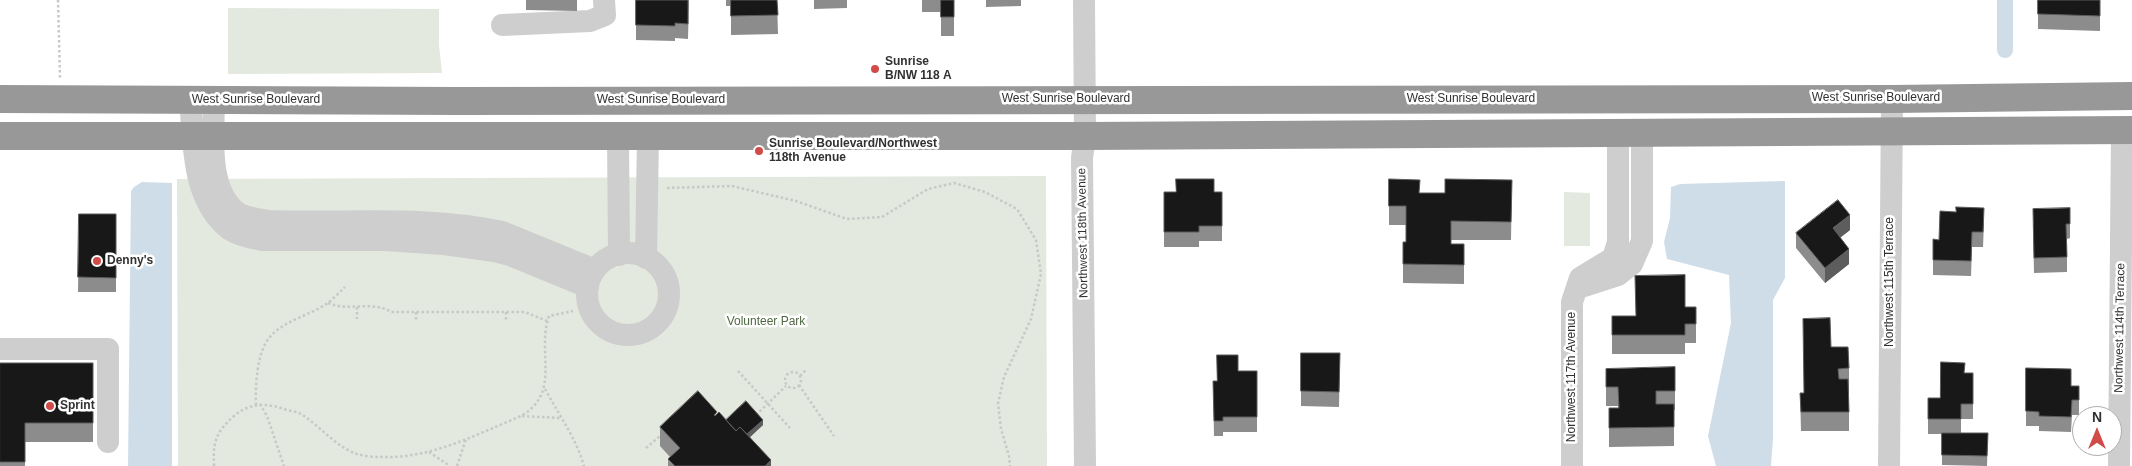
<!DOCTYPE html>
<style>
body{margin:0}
#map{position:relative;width:2132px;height:466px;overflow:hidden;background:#fff;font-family:Arial,sans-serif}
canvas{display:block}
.north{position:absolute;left:2072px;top:406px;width:50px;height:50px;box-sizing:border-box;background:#fff;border:1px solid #adadad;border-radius:50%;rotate:0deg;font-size:14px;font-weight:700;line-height:20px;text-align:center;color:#313131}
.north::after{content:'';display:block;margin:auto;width:18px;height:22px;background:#d14b49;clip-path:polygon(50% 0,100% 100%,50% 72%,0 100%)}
</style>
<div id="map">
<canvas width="2132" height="466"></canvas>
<div class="north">N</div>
</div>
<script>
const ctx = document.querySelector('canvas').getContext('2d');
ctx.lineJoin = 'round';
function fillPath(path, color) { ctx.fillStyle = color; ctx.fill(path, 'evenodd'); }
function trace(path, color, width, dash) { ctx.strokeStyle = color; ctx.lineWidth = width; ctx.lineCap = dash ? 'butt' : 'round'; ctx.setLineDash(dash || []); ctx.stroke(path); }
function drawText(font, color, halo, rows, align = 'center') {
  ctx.font = font + ' Arial,sans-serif'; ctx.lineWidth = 5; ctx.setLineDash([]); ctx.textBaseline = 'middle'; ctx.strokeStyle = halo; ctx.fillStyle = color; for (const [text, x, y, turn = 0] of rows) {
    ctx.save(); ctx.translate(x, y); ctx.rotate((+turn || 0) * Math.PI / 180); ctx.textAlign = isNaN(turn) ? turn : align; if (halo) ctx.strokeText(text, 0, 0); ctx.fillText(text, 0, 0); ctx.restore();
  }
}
fillPath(new Path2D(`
 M228,8L439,9V45L442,73L228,74Z
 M1046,176L1047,466H178L177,179Z
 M1564,192L1590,193V246H1564Z`), '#e3e9de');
fillPath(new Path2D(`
 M1785,181V278L1773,300V439L1771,466H1716L1708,436L1731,323L1729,275L1667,259L1664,242L1670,218L1671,187L1680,184Z
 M142,182L172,183V466H128L131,191L134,187Z`), '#cfdde9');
trace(new Path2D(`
 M2005,50V0`), '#cfdde9', 16);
trace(new Path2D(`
 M58,0L60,78
 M667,188L732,186L796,201L847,219L882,217L928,189L954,183L985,192L1017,209L1036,240L1041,274L1031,319L1004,377L998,403L1001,429L1009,456L1010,466
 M328,303C348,312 373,300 391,312H525L547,321
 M357,307V319
 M416,312V320
 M506,312V320
 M738,371L790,428
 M785 380a8 8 0 1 1 16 0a8 8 0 1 1-16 0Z
 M800,376L807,369
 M799,385L834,436
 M545,389C559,415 576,438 584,466
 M260,404L267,416L284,466
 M256,405C255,386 257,353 269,338C284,320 309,316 328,303C334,298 340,292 345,287
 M756,415L786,386
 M522,416L561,418
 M646,448L661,435
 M429,452L450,466
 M214,466C213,442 215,433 234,416C250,402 268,403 287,410C292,411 297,412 301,414C320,426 336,447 357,454C364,456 373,457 380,457C431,459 475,435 521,416C562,392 536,353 549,316L573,311
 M457,466L466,439`), '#c8c8c8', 2.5, [2.5, 2.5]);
trace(new Path2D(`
 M1084,0L1085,136L1082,158L1085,466
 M502,25L590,21L605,15L604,0
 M190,99C194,142 191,199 229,229C238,235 251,238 262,240H385L444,244L495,251L510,255L588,287
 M214,99C214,133 206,190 238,213C246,218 259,219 268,221C346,224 425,215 502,232L595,270
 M618,136L619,255
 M587 294a41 41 0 1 1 82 0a41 41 0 1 1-82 0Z
 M646,258L648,136
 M1581,287L1618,275L1632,264L1642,241V132
 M0,349H108V442
 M1572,466V302L1580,278L1613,258L1618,242V132
 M1889,466L1892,99
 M2119,466L2122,130`), '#cecece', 22);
trace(new Path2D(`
 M0,99L456,101L1892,99L2132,96
 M0,136H1085L2132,130`), '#989898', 28);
fillPath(new Path2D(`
 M526,0H577V11L526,10Z
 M689,0L688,39L675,38V41L636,40V25Z
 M726,0H777L778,34L731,35V6H726Z
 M814,0H847V8L814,9Z
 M906,0H954V36H941V12H922V0Z
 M986,0H1021V6L986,7Z
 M2038,0H2100V31L2038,29Z
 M1389,179L1420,193H1445L1512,180L1511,240H1451V244H1464V284L1403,283V242H1406V225H1389Z
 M1164,192H1222V241H1199V247H1164Z
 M2070,208V238L2067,239V272L2034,273L2033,224Z
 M79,214H116V292H78Z
 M1984,223L1983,247H1972L1971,276L1933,275V260L1939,240Z
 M1850,230L1840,238L1849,264L1825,283L1796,248V233Z
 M1685,307L1696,324V343H1685V354H1612V316H1635Z
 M1831,347L1849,368V431H1801L1800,393H1804Z
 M1301,353H1340L1339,407L1301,406Z
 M0,363H93V442H25V466H0Z
 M1675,367V410H1674V446L1609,447V408H1618V406H1606V369Z
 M2026,368L2071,386H2079V415H2072L2071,432L2039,431V426H2026Z
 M1238,371H1257V432H1223V436H1214L1213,381H1217Z
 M1965,373H1973V419H1961V433H1988L1987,466L1942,465V434H1928V398H1940Z
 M717,414L726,420L763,425L750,437L771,466H668V459L670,457L660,446V427Z`), '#8c8c8c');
fillPath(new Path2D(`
 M1850,215V230L1833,243V228Z
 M1849,249V264L1825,283V268Z
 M763,420V425L736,450V444Z
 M771,460V466H765Z`), '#5d5d5d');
const building = new Path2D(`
 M636,0H688V24L675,23V26L636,25Z
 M731,0H777L778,15L731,16Z
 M941,0H954V17H941Z
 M2038,0H2100V16L2038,14Z
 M1176,179H1214V192H1222V226H1199V232H1164V192H1176Z
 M1389,179L1420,180L1419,193H1445V179L1512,180L1511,222L1451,221V244H1464V265L1403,264V242H1406V206H1389Z
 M1838,200L1850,215L1833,228L1849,249L1825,268L1796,233Z
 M1956,207L1984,208L1983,232H1972L1971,261L1933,260V239L1939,240L1940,211L1956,212Z
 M2070,208V224H2066L2067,257L2034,258L2033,209Z
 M79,214H116V278L78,277Z
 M1685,275V307H1696V324H1685V335H1612V316H1636L1635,276Z
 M1830,318L1831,347H1848L1849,368L1838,369L1839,379H1848L1849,412H1801L1800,393H1804L1803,319Z
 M1301,353H1340L1339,392L1301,391Z
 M1217,355H1238V371H1257V417H1223V421H1214L1213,381H1217Z
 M1941,362L1965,363L1964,373H1973V404H1961V419H1928V398H1940Z
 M0,363H93V423H25V462H0Z
 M1675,367V391H1656V404H1674V427L1609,428V408H1619L1618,387H1606V369Z
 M2026,368L2071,369V386H2079V400H2072L2071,417L2039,416V412L2026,411Z
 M698,391L717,412L714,415L715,416L719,412L736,431L740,427L771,460L765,466H675L668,459L680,448L660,427Z
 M746,401L763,420L747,434L740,427L736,431L726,420Z
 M1942,433H1988L1987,456L1942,455Z`);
fillPath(building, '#181818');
trace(building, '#5d5d5d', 1);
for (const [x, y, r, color] of [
 [875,69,5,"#d14b49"],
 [759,151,5,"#d14b49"],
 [97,261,5,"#d14b49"],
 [50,406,5,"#d14b49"]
]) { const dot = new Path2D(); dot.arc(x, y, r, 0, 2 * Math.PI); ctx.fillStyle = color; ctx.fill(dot); trace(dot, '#fff', 2); }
drawText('bold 12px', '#313131', '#fff', [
 ["Sunrise",885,62],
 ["B/NW 118 A",885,76],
 ["Sunrise Boulevard/Northwest",769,144],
 ["118th Avenue",769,158],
 ["Denny's",107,261],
 ["Sprint",60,406]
], 'left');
drawText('12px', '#313131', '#fff', [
 ["West Sunrise Boulevard",1876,98],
 ["West Sunrise Boulevard",1066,99],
 ["West Sunrise Boulevard",1471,99],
 ["West Sunrise Boulevard",256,100],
 ["West Sunrise Boulevard",661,100],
 ["Northwest 118th Avenue",1083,233,-91],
 ["Northwest 115th Terrace",1890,282,-90],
 ["Northwest 114th Terrace",2120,328,-89],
 ["Northwest 117th Avenue",1572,377,-90]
]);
drawText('12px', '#516843', '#fff', [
 ["Volunteer Park",766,322]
]);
</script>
